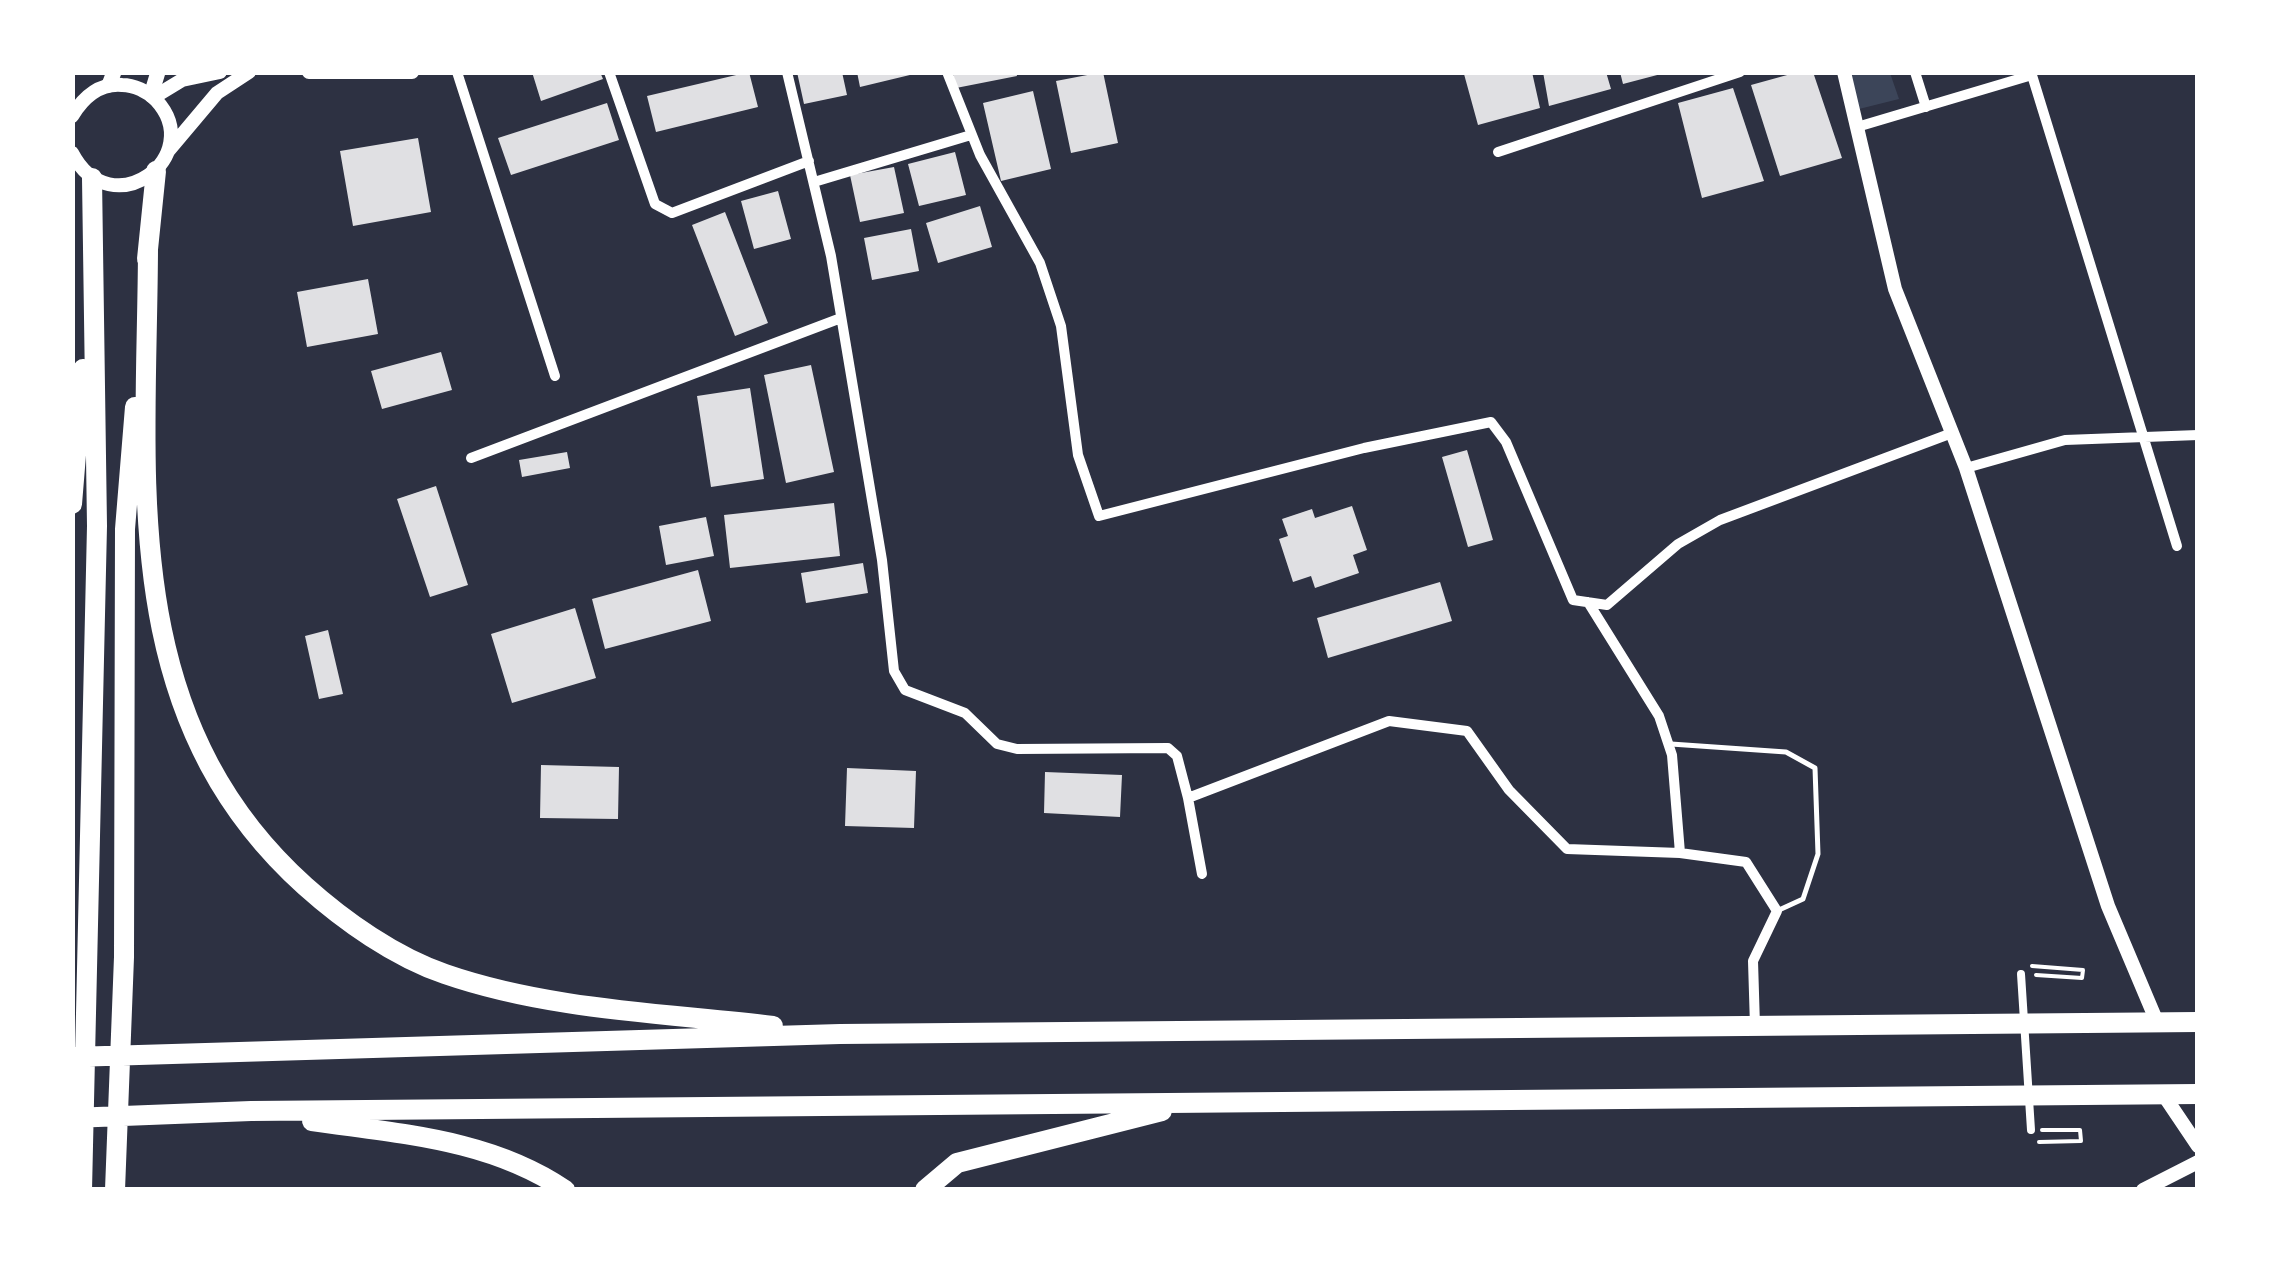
<!DOCTYPE html>
<style>
body{margin:0}
#map{position:relative;width:2270px;height:1262px;overflow:hidden;background:#2d3142;font-family:Karla,sans-serif}
canvas{display:block}
.frame{position:absolute;inset:0;border:75px solid #fff;pointer-events:none}
</style>
<div id="map">
<canvas width="2270" height="1262"></canvas>
<div class="frame"></div>
</div>
<script>
const ctx = document.querySelector('canvas').getContext('2d');
ctx.lineJoin = 'round';
function fillPath(path, color) { ctx.fillStyle = color; ctx.fill(path, 'evenodd'); }
function trace(path, color, width, dash) { ctx.strokeStyle = color; ctx.lineWidth = width; ctx.lineCap = dash ? 'butt' : 'round'; ctx.setLineDash(dash || []); ctx.stroke(path); }
fillPath(new Path2D(`
 M1844,73H1890L1899,99L1855,110Z`), '#3c4559');
fillPath(new Path2D(`
 M532,72H600L603,79L541,101Z
 M749,72L758,107L656,132L647,96Z
 M797,72H842L847,95L804,104Z
 M857,72H914V74L860,87Z
 M953,72H1016L1017,76L956,88Z
 M1103,72L1118,143L1071,153L1056,81Z
 M1532,72L1540,108L1478,125L1464,74Z
 M1543,72H1606L1611,89L1549,106Z
 M1620,72H1661V74L1623,84Z
 M1798,72H1813L1842,158L1780,176L1751,85Z
 M1733,88L1764,181L1702,198L1678,103Z
 M1033,91L1051,169L1001,181L983,103Z
 M607,103L619,140L511,175L498,138Z
 M418,138L431,212L353,226L340,151Z
 M955,152L966,195L919,206L908,164Z
 M894,167L904,213L860,222L850,175Z
 M778,191L791,239L754,249L741,201Z
 M980,206L992,247L938,263L926,223Z
 M725,212L768,323L735,336L692,225Z
 M911,229L919,271L872,280L864,238Z
 M368,279L378,334L307,347L297,292Z
 M441,352L452,390L382,409L371,371Z
 M811,365L834,472L786,483L764,375Z
 M750,388L764,479L711,487L697,396Z
 M1467,450L1493,540L1468,547L1442,457Z
 M567,452L570,468L522,477L519,460Z
 M436,486L468,585L430,597L397,499Z
 M834,503L840,556L730,568L724,515Z
 M1352,506L1367,550L1353,555L1359,573L1315,588L1311,576L1293,582L1279,539L1288,536L1282,519L1312,509L1315,518Z
 M706,517L714,556L666,565L659,526Z
 M863,563L868,593L806,603L801,573Z
 M698,570L711,621L605,649L592,599Z
 M1440,582L1452,621L1328,658L1317,618Z
 M575,608L596,678L512,703L491,634Z
 M328,630L343,694L319,699L305,636Z
 M541,765L619,767L618,819L540,818Z
 M847,768L916,771L914,828L845,826Z
 M1045,772L1122,775L1120,817L1044,813Z`), '#e0e0e3');
trace(new Path2D(`
 M2032,966L2083,970L2082,978L2036,975
 M2039,1142L2081,1141L2080,1130H2042`), '#fff', 4);
trace(new Path2D(`
 M1671,744L1786,752L1815,768L1818,854L1803,899L1779,910`), '#fff', 5);
trace(new Path2D(`
 M2021,974L2031,1130`), '#fff', 8);
trace(new Path2D(`
 M457,72L555,376
 M609,72L655,204L672,213L809,161
 M787,72L831,256L882,560L894,671L905,690L965,713L997,744L1017,749L1168,748L1177,756L1188,798
 M947,72L980,155L1040,263L1061,326L1078,455L1099,516L1364,448L1491,422L1506,442L1573,600L1607,605L1678,544L1720,520L1952,433
 M1915,72L1926,107
 M2031,72L2177,546
 M1857,127L2032,75
 M1498,152L1740,72
 M814,182L971,135
 M471,458L841,318
 M1966,468L2065,440L2198,435
 M1588,602L1659,716L1672,755L1680,853
 M1202,874L1188,798L1389,721L1467,731L1509,790L1567,849L1680,853L1746,862L1777,911L1753,961L1755,1026`), '#fff', 10);
trace(new Path2D(`
 M309,72H412
 M1844,72L1895,289L1966,468L2108,906L2157,1022
 M154,97L182,80L220,72
 M72,116C83,98 99,83 122,85C134,85 147,91 156,100C208,156 111,228 72,153
 M169,150L217,93L249,72
 M2163,1094L2198,1146
 M2143,1190L2198,1162`), '#fff', 14);
trace(new Path2D(`
 M109,85L114,72
 M151,95L158,72`), '#fff', 15);
trace(new Path2D(`
 M148,249C147,478 115,715 305,886C344,921 395,957 445,974C549,1010 665,1013 773,1026
 M147,259L156,171
 M72,504L83,369
 M72,1057L840,1034L2198,1022
 M72,1118L251,1111L2198,1094
 M312,1121C400,1134 490,1139 565,1190
 M82,1190L97,526L92,178
 M115,1190L124,957L125,529L135,407
 M925,1190L957,1163L1162,1111`), '#fff', 20);
</script>
